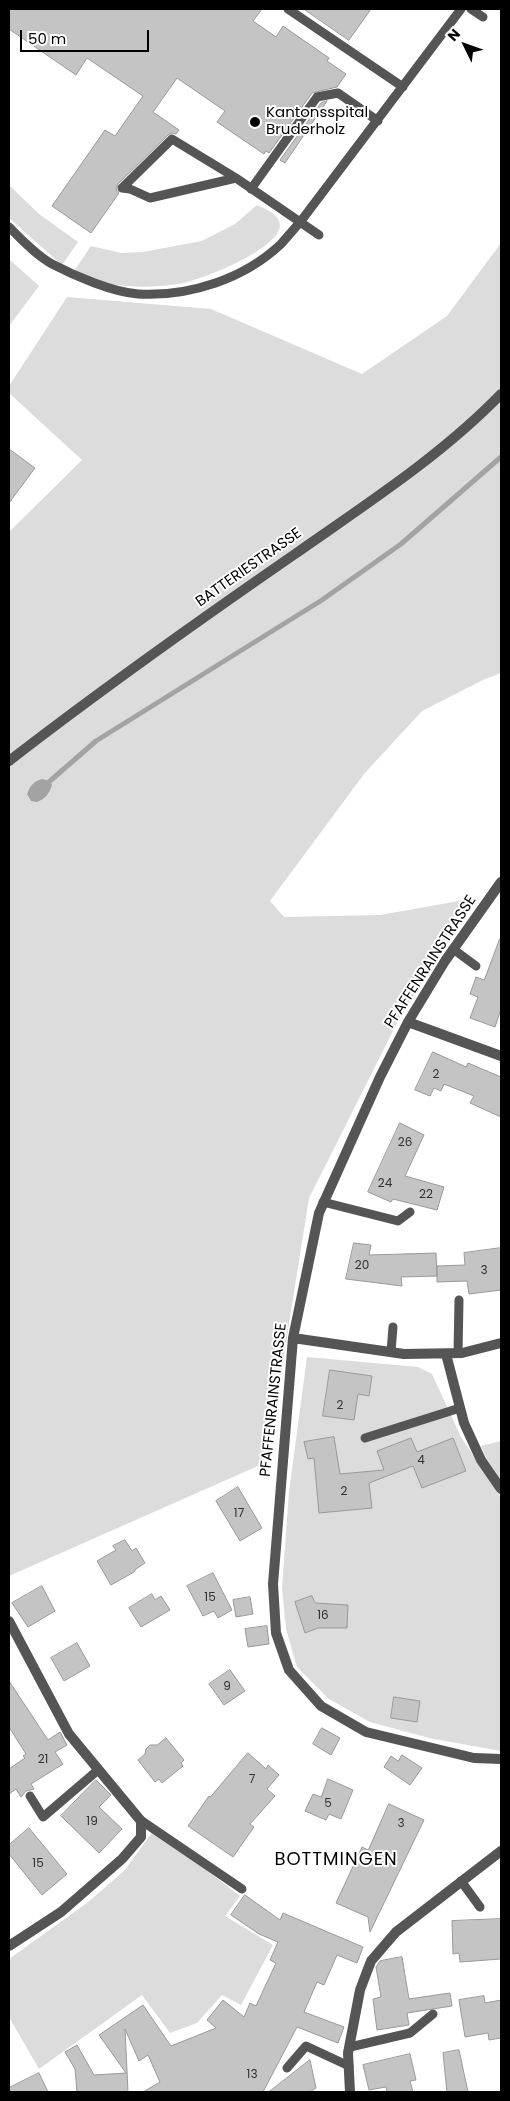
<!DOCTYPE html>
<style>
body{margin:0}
#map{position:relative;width:510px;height:2101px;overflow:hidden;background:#fff;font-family:Poppins,sans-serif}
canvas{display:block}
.frame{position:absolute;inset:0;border:10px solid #000;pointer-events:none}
.north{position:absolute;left:440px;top:20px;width:50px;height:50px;-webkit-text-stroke:4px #fff;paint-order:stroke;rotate:312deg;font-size:14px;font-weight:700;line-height:20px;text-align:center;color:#000}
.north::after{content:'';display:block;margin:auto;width:18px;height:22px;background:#000;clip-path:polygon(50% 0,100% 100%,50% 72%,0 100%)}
.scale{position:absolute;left:20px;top:30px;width:129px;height:22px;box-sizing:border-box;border:2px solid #000;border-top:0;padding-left:6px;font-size:15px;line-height:18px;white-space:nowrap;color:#000;-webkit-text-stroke:4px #fff;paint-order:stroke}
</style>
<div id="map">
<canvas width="510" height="2101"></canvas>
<div class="frame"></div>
<div class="north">N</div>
<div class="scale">50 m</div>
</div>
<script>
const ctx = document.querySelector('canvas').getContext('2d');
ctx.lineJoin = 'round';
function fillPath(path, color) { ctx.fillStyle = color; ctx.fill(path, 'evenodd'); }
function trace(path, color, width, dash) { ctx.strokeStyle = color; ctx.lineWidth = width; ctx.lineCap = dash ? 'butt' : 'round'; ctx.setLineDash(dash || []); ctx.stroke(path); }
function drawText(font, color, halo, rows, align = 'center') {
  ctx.font = font + ' Poppins,sans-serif'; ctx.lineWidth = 4; ctx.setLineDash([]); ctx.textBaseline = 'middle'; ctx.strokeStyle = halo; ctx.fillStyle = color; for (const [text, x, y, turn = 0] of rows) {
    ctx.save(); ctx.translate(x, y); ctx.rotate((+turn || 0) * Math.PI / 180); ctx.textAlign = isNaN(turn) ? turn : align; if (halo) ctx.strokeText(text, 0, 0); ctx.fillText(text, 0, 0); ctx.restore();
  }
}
fillPath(new Path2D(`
 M9,185L39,214L78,242L62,265L9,218Z
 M257,205C265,209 275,212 279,221C290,246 197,282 178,284C138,290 111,286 72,274L91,246L121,253L143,252L202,241L235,224Z
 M501,243V673L485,679L422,711L364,774L270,901L284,917L380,915L476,898L399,1019L309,1198L267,1462L9,1576V532L82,460L9,393V386L67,297L211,309L362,374L447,316Z
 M9,259L39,286L9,326Z
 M307,1357L418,1367L432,1374L461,1437L501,1498V1751L429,1738L370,1722L329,1699L297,1667L286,1629L282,1588L289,1492Z
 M501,1441V1480L486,1458L481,1446Z
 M154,1830L240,1896L225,1916L273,1945L241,2005L222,1995L197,2023L170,2033L142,1995L39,2069L9,2017V1959L87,1903L125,1870Z`), '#dcdcdc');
fillPath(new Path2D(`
 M42,779L50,781L52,785C49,794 46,798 37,802L31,801L27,794C30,786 34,781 42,779Z`), '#a3a3a3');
trace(new Path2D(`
 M50,781L96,741L322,600L401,544L501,457`), '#a3a3a3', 5);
const building = new Path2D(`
 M9,9H262L253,21L276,37L283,26L329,58L327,61L346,74L337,87L312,93L269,153L266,151L264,154L217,122L225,111L177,78L153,112L179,130L176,134L172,133L168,135L118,184L116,189L119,193L91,233L52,206L105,130L115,136L143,96L87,58L76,75L9,29Z
 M304,9H371L349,40Z
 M327,101L285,163L280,160L321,103Z
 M9,449L35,468L9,503Z
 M500,939H501V1009L495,1027L470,1018L478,997L470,994L476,977L484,980Z
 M433,1052L466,1067L468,1063L501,1077V1117L470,1103L474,1096L444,1084L441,1091L434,1088L430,1096L415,1090Z
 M400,1123L424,1135L405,1176L444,1187L437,1210L393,1199L391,1202L368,1192Z
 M354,1243L371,1245L369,1255L436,1253L437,1276L401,1277L402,1286L346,1279Z
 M501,1248V1290L469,1294L467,1281L437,1282V1266L465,1265L464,1253Z
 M330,1370L372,1376L369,1396L358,1394L354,1420L323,1416Z
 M334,1437L340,1474L384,1470L377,1451L411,1438L417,1452L453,1438L466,1471L422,1488L413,1466L369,1483L372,1508L319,1513L314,1458L308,1459L304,1442Z
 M238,1487L262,1528L240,1541L216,1501Z
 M125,1540L132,1551L136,1548L145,1563L136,1569L134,1572L111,1585L97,1561L116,1550L113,1546Z
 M213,1573L232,1610L218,1618L214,1611L203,1616L187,1586Z
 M42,1586L55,1611L28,1627L12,1603Z
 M152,1594L155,1600L161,1596L170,1610L141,1627L129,1608Z
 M312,1596L315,1603L348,1605L347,1628H318L305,1633L295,1602Z
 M250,1597L253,1614L236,1617L233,1600Z
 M267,1626L269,1644L248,1647L245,1629Z
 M77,1643L90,1666L64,1681L51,1658Z
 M230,1670L245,1691L224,1705L209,1684Z
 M9,1681L48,1740L60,1732L67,1745L55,1752L63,1764L31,1784L34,1789L26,1791L21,1797L16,1789L9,1794V1769L25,1758L23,1756L26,1754L9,1727Z
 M394,1697L420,1701L417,1722L391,1718Z
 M322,1728L340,1738L331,1755L313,1744Z
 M166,1738L184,1760L181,1763L183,1766L162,1783L159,1779L155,1782L138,1760L145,1754L146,1749L150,1745H157Z
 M248,1753L266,1769L268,1765L279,1775L267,1789L275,1796L250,1824L254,1827L233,1857L188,1826L209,1796L210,1797Z
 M402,1755L422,1768L410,1785L384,1767L391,1756L398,1761Z
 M328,1779L353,1790L341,1819L329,1814L326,1820L305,1811L313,1794L321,1797Z
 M96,1780L111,1795L99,1807L122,1829L99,1853L61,1816Z
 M389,1804L424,1820L370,1932L368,1917L336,1903L362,1847L368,1850Z
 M29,1828L67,1874L42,1895L9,1854V1845Z
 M245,1895L280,1920L283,1913L363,1947L357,1963L337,1955L324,1985L317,1982L304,2012L344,2027L338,2043L297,2027L263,2092H143L160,2082L148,2055L139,2061L125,2029L128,2092H77L75,2069L65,2052L77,2045L94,2075L126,2073L99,2035L143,2005L171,2046L216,2028L207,2020L223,2000L244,2017L250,2003L256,2006L276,1963L270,1960L278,1942L259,1934L231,1915Z
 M501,1919V1959L460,1962L459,1953L453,1954L452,1921Z
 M402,1957L409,1999L450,1993L452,2006L407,2013L409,2025L377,2030L373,1999L381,1997L376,1967L380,1961Z
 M484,1996L485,2003L501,2000V2038L489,2040L488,2033L465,2037L459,2000Z
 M459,2050L468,2092H447L443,2053Z
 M410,2054L416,2080L410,2081L413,2092H387L386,2087L369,2090L363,2065Z
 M310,2060L316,2088L310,2092H269Z
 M39,2073L48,2092H9V2088Z`);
fillPath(building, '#c4c4c4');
trace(building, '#999', 1);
trace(new Path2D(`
 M288,9L403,87
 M471,9L483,17
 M122,188L172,139L236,178L319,235
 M122,188L130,189L150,198L236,178
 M251,189L317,97L338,93L378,121
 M9,227C22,240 36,255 52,264C75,276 112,292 138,294C189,297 244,279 281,244C288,236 294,229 301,221L461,9
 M453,949L476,966
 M323,1202L398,1221L410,1212
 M391,1352L393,1327
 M458,1353L459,1300
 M365,1438L460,1408
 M30,1796L43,1817L98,1770
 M139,1819L242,1889
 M461,1881L480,1907
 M350,2047L410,2033L433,2014
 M287,2068L306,2046L349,2066`), '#555', 9);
trace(new Path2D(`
 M9,761C102,689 198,621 295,554C366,504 441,456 501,394
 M501,882L445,961L408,1022L380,1077L319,1213L293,1338L273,1584L276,1633L289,1670L321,1706L366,1732L474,1758L501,1759
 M408,1022L501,1056
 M293,1338L404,1354L462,1353L501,1343
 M446,1354L464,1423L481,1460L501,1489
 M9,1621L69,1734L141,1821V1837L122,1859L61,1912L9,1946
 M350,2092L348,2053L360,1990L371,1961L396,1932L501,1851`), '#555', 10);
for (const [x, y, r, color] of [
 [255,122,6,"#000"]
]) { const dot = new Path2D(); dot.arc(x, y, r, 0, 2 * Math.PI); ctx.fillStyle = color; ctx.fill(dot); trace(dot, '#fff', 2); }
drawText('12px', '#313131', null, [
 ["2",436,1075],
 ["26",405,1143],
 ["24",385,1184],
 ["22",426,1195],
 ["20",362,1266],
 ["3",484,1271],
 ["2",340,1406],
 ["4",421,1461],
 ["2",344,1492],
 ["17",239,1514],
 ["15",210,1598],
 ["16",323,1616],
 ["9",227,1687],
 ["21",43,1760],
 ["7",252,1780],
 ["5",328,1804],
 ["19",92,1822],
 ["3",401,1824],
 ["15",38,1864],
 ["13",252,2075]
]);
drawText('15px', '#000', '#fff', [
 ["Kantonsspital",266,113],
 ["Bruderholz",266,130]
], 'left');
drawText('15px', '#000', '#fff', [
 ["BATTERIESTRASSE",249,568,-35],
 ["PFAFFENRAINSTRASSE",431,962,-57],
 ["PFAFFENRAINSTRASSE",274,1400,-84]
]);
ctx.letterSpacing = '1px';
drawText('18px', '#000', '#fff', [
 ["BOTTMINGEN",336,1860]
]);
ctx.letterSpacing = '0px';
</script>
